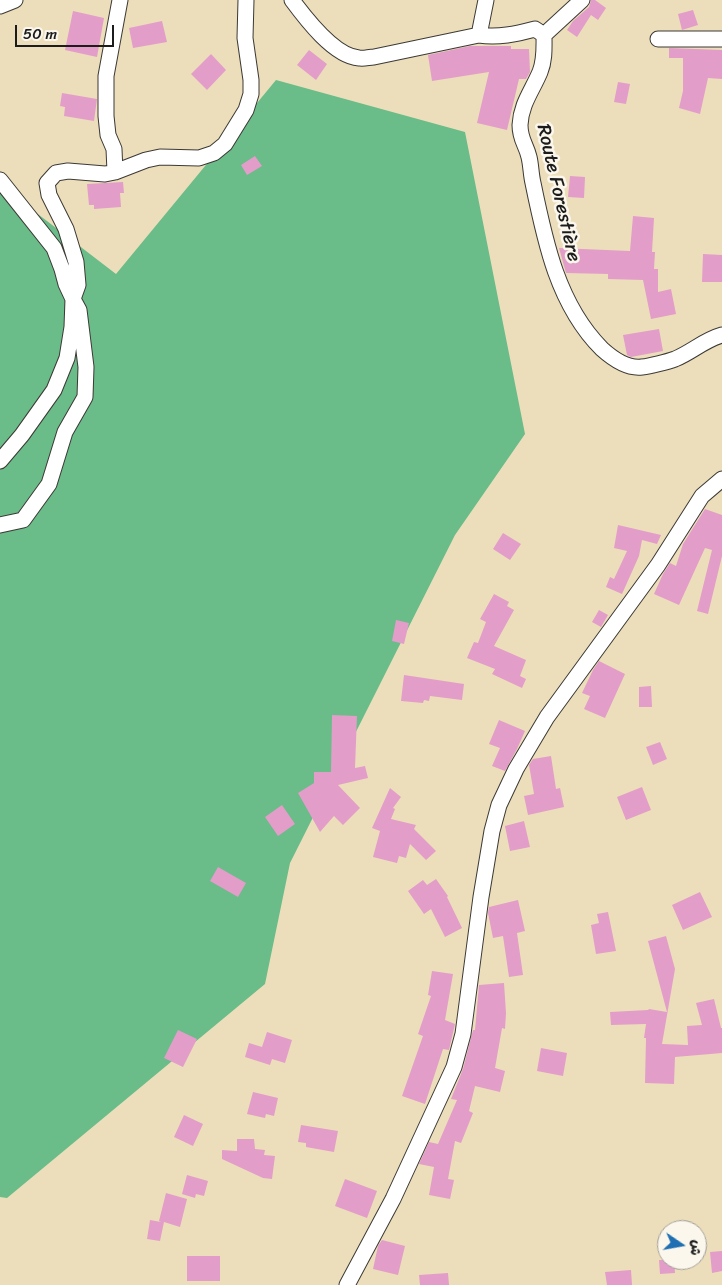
<!DOCTYPE html>
<meta charset="utf-8">
<style>
body{margin:0}
#map{position:relative;width:722px;height:1285px;overflow:hidden;background:#ecdebb;font-family:Sriracha,"Playpen Sans Arabic",sans-serif}
canvas{display:block}
.north{position:absolute;left:657px;top:1220px;width:50px;height:50px;box-sizing:border-box;background:#fbf7ec;border:1px solid #a29f99;border-radius:50%;rotate:102deg;font-size:14px;font-weight:700;line-height:20px;text-align:center;color:#1c1c1c}
.north::after{content:'';display:block;margin:auto;width:18px;height:22px;background:#1f6fb2;clip-path:polygon(50% 0,100% 100%,50% 72%,0 100%)}
.scale{position:absolute;left:15px;top:25px;width:99px;height:22px;box-sizing:border-box;border:2px solid #1c1c1c;border-top:0;padding-left:6px;font-size:15px;line-height:18px;white-space:nowrap;color:#1c1c1c;-webkit-text-stroke:4px #fbf7ec;paint-order:stroke}
</style>
<div id="map">
<canvas width="722" height="1285"></canvas>
<div class="north">ش</div>
<div class="scale">50 m</div>
</div>
<script>
const ctx = document.querySelector('canvas').getContext('2d');
ctx.lineJoin = 'round';
function fillPath(path, color) { ctx.fillStyle = color; ctx.fill(path, 'evenodd'); }
function trace(path, color, width, dash) { ctx.strokeStyle = color; ctx.lineWidth = width; ctx.lineCap = dash ? 'butt' : 'round'; ctx.setLineDash(dash || []); ctx.stroke(path); }
function drawText(font, color, halo, rows, align = 'center') {
  ctx.font = font + ' Sriracha,sans-serif'; ctx.lineWidth = 5; ctx.setLineDash([]); ctx.textBaseline = 'middle'; ctx.strokeStyle = halo; ctx.fillStyle = color; for (const [text, x, y, turn = 0] of rows) {
    ctx.save(); ctx.translate(x, y); ctx.rotate((+turn || 0) * Math.PI / 180); ctx.textAlign = isNaN(turn) ? turn : align; if (halo) ctx.strokeText(text, 0, 0); ctx.fillText(text, 0, 0); ctx.restore();
  }
}
fillPath(new Path2D(`
 M276,80L465,132L525,434L455,535L290,863L265,984L7,1198L0,1197V185L116,274Z`), '#6abc89');
fillPath(new Path2D(`
 M591,0H595L606,8L598,20L591,15L577,37L567,30L573,21L589,7Z
 M693,10L698,25L682,30L678,14Z
 M73,11L104,18L97,57L65,50Z
 M162,21L167,42L133,48L129,28Z
 M470,46H511V49H529L530,72L526,79H519L507,130L477,123L489,72L432,81L428,55Z
 M669,48L722,50V79L708,78L700,114L679,108L683,91V58H669Z
 M309,50L327,64L316,80L297,65Z
 M211,54L226,70L207,90L191,74Z
 M618,82L630,84L626,104L614,102Z
 M62,93L97,99L94,121L64,116L65,107L60,106Z
 M255,156L262,166L247,175L241,165Z
 M570,176L585,177L584,198L568,197Z
 M123,182L124,193H120L121,207L94,209V205H89L87,184Z
 M633,216L654,218L652,252H655L654,269H658V292L671,289L676,314L651,319L643,280L608,279V274L566,273L559,248L630,251Z
 M703,254L722,255V282H702Z
 M659,329L663,351L631,357L627,355L623,335Z
 M705,509L722,515V556L708,614L697,611L712,550L705,548L679,605L654,594L663,574L670,563L676,566L683,544Z
 M618,525L661,535L657,544L642,540L639,556L622,594L606,587L610,577L614,579L627,551L614,548Z
 M503,533L521,544L510,560L493,549Z
 M494,594L509,602L507,606L514,610L494,646L526,660L520,676L526,679L522,688L492,674L495,669L467,658L474,642L478,643L486,622L480,619Z
 M599,610L608,615L601,627L592,622Z
 M396,620L409,623L404,644L392,641Z
 M599,661L625,674L605,718L584,709L590,696L582,693L593,670Z
 M404,675L464,684L462,700L430,696L429,701L424,700L423,703L401,701Z
 M651,686L652,707H639V687Z
 M332,715L357,716L355,768L365,766L368,778L338,785L360,808L343,825L334,816L320,832L298,793L314,783V772H331Z
 M499,720L525,731L517,749L505,771L492,766L500,748L489,744Z
 M660,742L667,759L653,765L646,747Z
 M551,756L556,789L560,788L564,807L528,815L524,796L534,794L529,765L533,759Z
 M642,787L651,810L626,820L617,797Z
 M390,788L401,797L393,808L395,809L391,819L416,825L414,829L436,851L426,860L410,844L406,858L399,856L397,863L373,857L380,831L372,828Z
 M282,805L295,824L278,836L265,817Z
 M524,821L530,847L510,851L505,826Z
 M218,867L246,883L238,897L210,881Z
 M436,879L448,896L447,897L462,928L445,937L431,909L424,914L408,891L423,880L427,885Z
 M700,892L712,917L683,930L672,905Z
 M518,900L525,931L517,933L523,975L509,977L503,936L493,938L488,913L489,907Z
 M608,912L616,951L596,954L591,925L599,923L597,914Z
 M666,936L675,969L662,1044L688,1045L687,1026L702,1025L696,1003L714,999L721,1028H722V1053L675,1057L674,1084L645,1083L646,1038H644L646,1024L611,1025L610,1012L648,1010L649,1009L667,1012L648,941Z
 M432,971L453,974L445,1020L455,1024L449,1050L443,1049L425,1104L402,1096L423,1036L418,1034L431,996L428,995Z
 M504,983L506,1013L505,1029L502,1028L495,1068L505,1071L500,1092L475,1086L469,1111L473,1113L461,1143L455,1141L448,1179L454,1180L450,1199L429,1195L434,1167L419,1164L429,1142L438,1144L457,1100L451,1099L463,1069L473,1030H475L479,985Z
 M178,1030L197,1039L183,1067L164,1058Z
 M267,1032L292,1040L285,1063L272,1059L270,1065L245,1057L249,1043L262,1047Z
 M541,1048L567,1053L563,1076L537,1071Z
 M253,1092L278,1098L274,1116L266,1114L265,1118L247,1114Z
 M184,1115L203,1124L193,1146L174,1137Z
 M301,1125L338,1131L334,1152L306,1147V1143L298,1142Z
 M237,1139H254L255,1149L265,1150L264,1155L275,1156L272,1179L263,1178L222,1159V1150L237,1151Z
 M187,1175L208,1181L204,1196L196,1194L195,1198L182,1194Z
 M345,1179L377,1191L367,1218L335,1206Z
 M166,1193L187,1199L180,1227L164,1222L160,1241L147,1239L150,1220L161,1222L159,1221Z
 M382,1240L405,1246L398,1275L373,1269L378,1246Z
 M722,1251V1271L712,1273L710,1252Z
 M187,1256H220V1281H187Z
 M659,1260H674L675,1273L660,1274Z
 M631,1270L632,1285H607L605,1272Z
 M448,1273L449,1285H420L419,1275Z`), '#e39dc9');
const minor = new Path2D(`
 M292,0C306,19 334,56 359,58C364,59 369,57 374,57L479,35C498,38 516,34 535,29L544,35C544,47 545,60 540,72C532,91 521,104 520,125C520,140 526,144 529,157C531,165 531,175 533,183C545,242 558,305 602,349C612,358 627,369 642,367C650,366 667,362 675,359C692,352 704,340 722,335
 M0,6L15,0
 M479,35L486,0
 M544,35L582,0
 M658,39H722
 M115,172L114,149L108,135L106,116V76L120,0
 M0,180L54,248L62,269L66,284L73,299L72,327L67,358L54,390L22,435L0,461
 M0,525L23,520L49,484L65,432L85,397L86,367L79,310L73,299L78,285L76,262L66,229L49,195L47,183L56,173L68,171L105,174L115,172L146,160L160,157L199,158L214,153L225,144L246,110L251,94V80L245,38L246,0
 M347,1285L393,1199L454,1067L463,1034L481,897L492,831L499,805L516,769L547,717L658,565L702,496L722,479`);
trace(minor, '#3b3934', 17);
trace(minor, '#fff', 15);
drawText('19px', '#1c1c1c', '#fbf7ec', [
 ["Route Forestière",558,193,77]
]);
</script>
